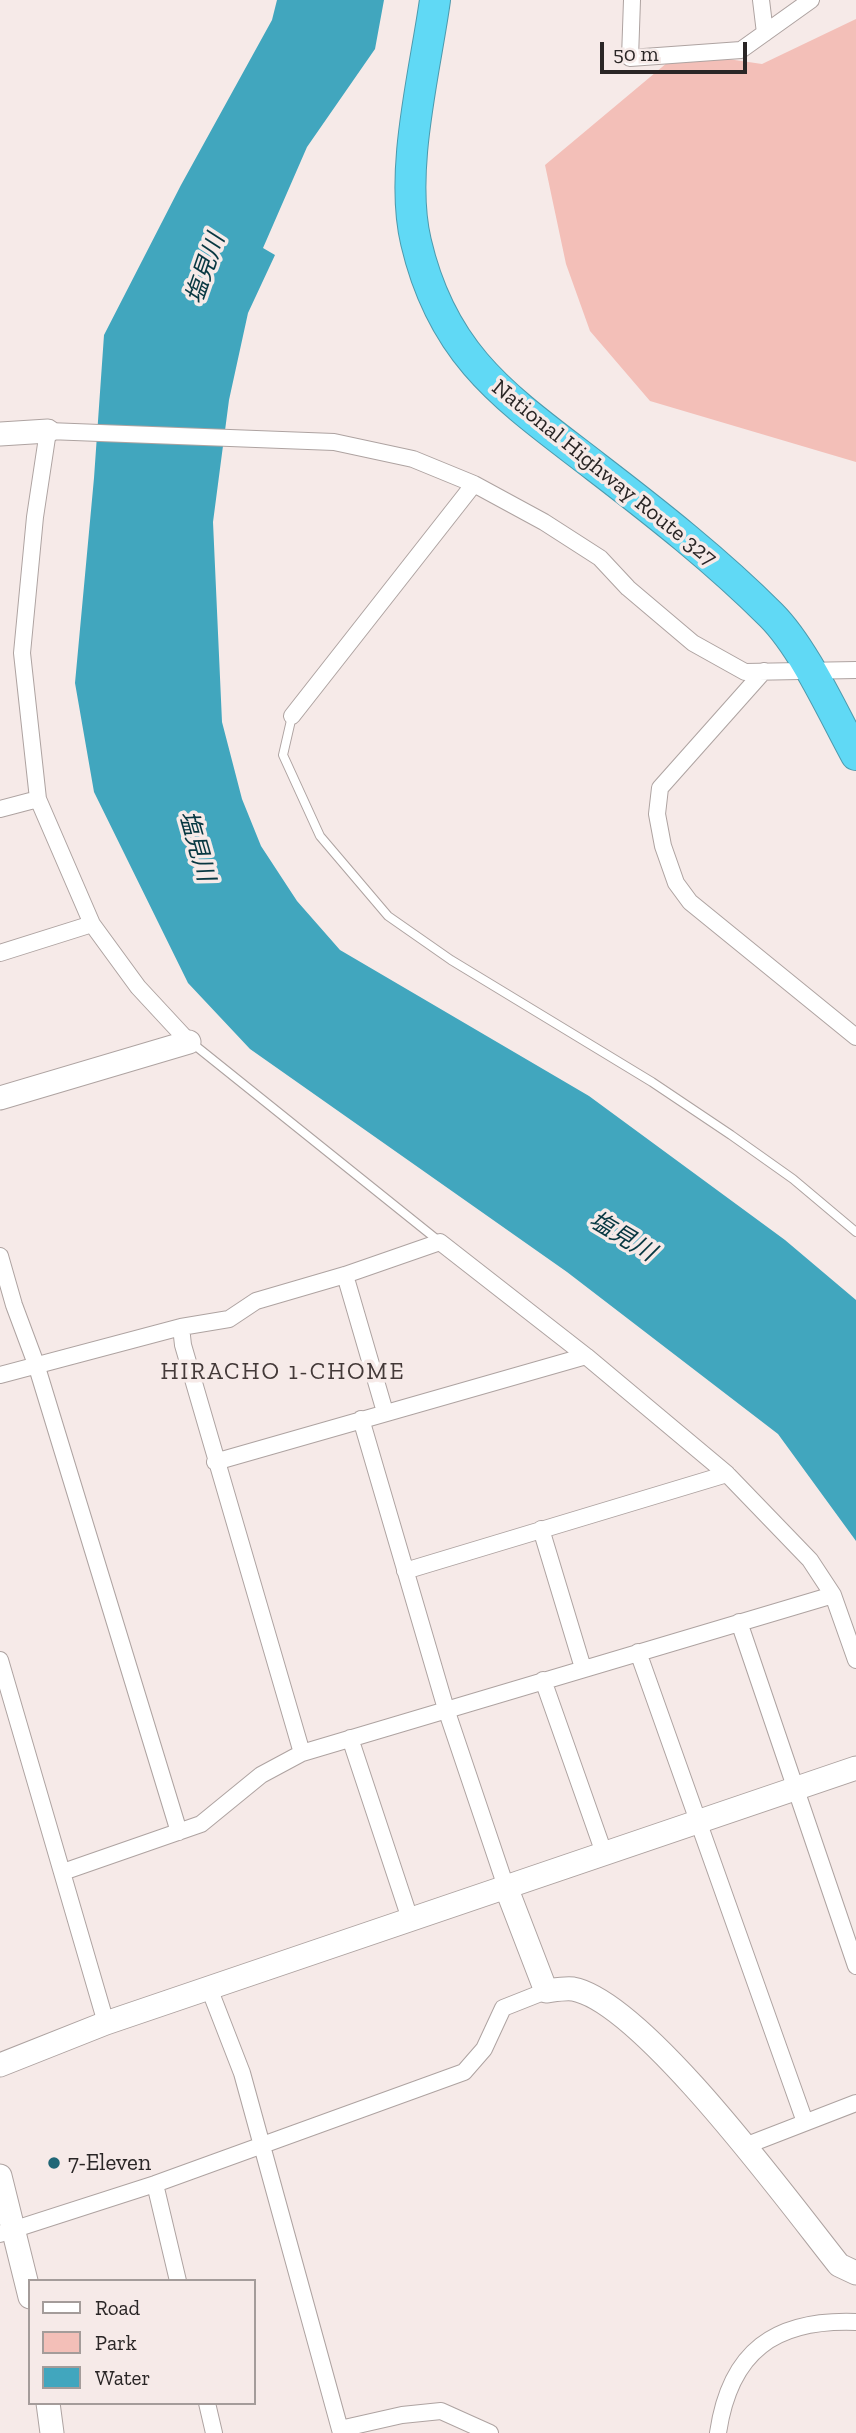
<!DOCTYPE html>
<meta charset="utf-8">
<style>
body{margin:0}
#map{position:relative;width:856px;height:2433px;overflow:hidden;background:#f6eae8;font-family:"Zilla Slab",serif}
canvas{display:block}
.legend{position:absolute;left:28px;top:2279px;width:228px;height:126px;box-sizing:border-box;background:#f6eae8;border:2px solid #a49c9a;margin:0;padding:9px 12px;list-style:none;font-size:21px;color:#2a2626}
.legend li{display:flex;align-items:center;gap:14px;height:35px}
.legend b{width:35px;border:2px solid #a49c9a}
.scale{position:absolute;left:600px;top:42px;width:147px;height:32px;box-sizing:border-box;border:4px solid #2a2626;border-top:0;padding-left:9px;font-size:21px;line-height:24px;white-space:nowrap;color:#2a2626;-webkit-text-stroke:5px #f6eae8;paint-order:stroke}
</style>
<div id="map">
<canvas width="856" height="2433"></canvas>
<ul class="legend">
<li><b style="height:9px;background:#fff"></b>Road</li>
<li><b style="height:19px;background:#f3bfb8"></b>Park</li>
<li><b style="height:19px;background:#41a6be"></b>Water</li>
</ul>
<div class="scale">50 m</div>
</div>
<script>
const ctx = document.querySelector('canvas').getContext('2d');
ctx.lineJoin = 'round';
function fillPath(path, color) { ctx.fillStyle = color; ctx.fill(path, 'evenodd'); }
function trace(path, color, width, dash) { ctx.strokeStyle = color; ctx.lineWidth = width; ctx.lineCap = dash ? 'butt' : 'round'; ctx.setLineDash(dash || []); ctx.stroke(path); }
function drawText(font, color, halo, rows, align = 'center') {
  ctx.font = font + ' "Zilla Slab","Noto Sans JP",serif'; ctx.lineWidth = 7; ctx.setLineDash([]); ctx.textBaseline = 'middle'; ctx.strokeStyle = halo; ctx.fillStyle = color; for (const [text, x, y, turn = 0] of rows) {
    ctx.save(); ctx.translate(x, y); ctx.rotate((+turn || 0) * Math.PI / 180); ctx.textAlign = isNaN(turn) ? turn : align; if (halo) ctx.strokeText(text, 0, 0); ctx.fillText(text, 0, 0); ctx.restore();
  }
}
fillPath(new Path2D(`
 M856,19V462L650,401L590,331L566,264L545,165L680,52L762,64Z`), '#f3bfb8');
fillPath(new Path2D(`
 M277,0H384L375,49L307,147L263,248L275,255L248,313L229,400L213,522L222,722L242,799L261,846L297,901L340,950L589,1096L785,1240L856,1300V1541L778,1434L567,1272L250,1049L188,983L94,792L75,683L94,478L104,335L181,185L272,20Z`), '#41a6be');
const lane = new Path2D(`
 M292,716L283,755L320,836L388,916L451,960L652,1082L731,1135L793,1179L856,1232
 M192,1043L440,1242`);
const street = new Path2D(`
 M632,0L630,58L741,50L811,0
 M761,0L765,33
 M764,671L660,788L657,814L663,846L676,883L690,902L856,1037
 M292,716L474,484
 M0,809L38,799
 M0,953L92,924
 M189,1042L138,987L92,924L38,799L22,653L35,517L48,431L334,442L413,459L474,484L544,522L600,558L628,588L693,643L745,672L856,670
 M0,1256L14,1305L36,1364L179,1832
 M345,1275L385,1412
 M181,1327L183,1345L302,1753
 M0,1375L181,1327L229,1319L256,1301L345,1275L440,1242L586,1356L727,1474L810,1560L833,1595L856,1660
 M361,1419L446,1709L506,1887
 M215,1462L586,1356
 M541,1529L583,1668
 M405,1571L727,1474
 M739,1622L856,1966
 M638,1652L805,2122
 M0,1660L106,2023
 M543,1680L604,1853
 M350,1738L410,1919
 M63,1872L201,1824L261,1775L302,1753L833,1595
 M209,1988L242,2073L341,2433
 M749,2148L750,2144L856,2103
 M155,2184L178,2281
 M0,2234L155,2184L464,2072L484,2049L503,2008L546,1991
 M207,2403L214,2433
 M340,2429L402,2415L441,2411L490,2433
 M718,2433C730,2351 775,2319 856,2322`);
const secondary = new Path2D(`
 M0,434L48,431
 M0,1098L189,1042
 M506,1887L546,1991C554,1990 565,1988 573,1989C643,2002 791,2205 839,2265L856,2273
 M0,2065L106,2023L856,1768
 M0,2176L30,2297
 M48,2403L52,2433`);
const highway = new Path2D(`
 M435,0C425,72 399,171 416,242C443,358 508,399 596,467C656,513 717,561 771,615C804,648 833,713 856,755`);
trace(lane, '#aea3a1', 10);
trace(street, '#aea3a1', 18);
trace(secondary, '#aea3a1', 25);
trace(highway, '#4d9aad', 32);
trace(lane, '#fff', 8);
trace(street, '#fff', 16);
trace(secondary, '#fff', 23);
trace(highway, '#60d9f5', 30);
for (const [x, y, r, color] of [
 [54,2163,7,"#206676"]
]) { const dot = new Path2D(); dot.arc(x, y, r, 0, 2 * Math.PI); ctx.fillStyle = color; ctx.fill(dot); trace(dot, '#f6eae8', 2.5); }
drawText('23px', '#2a2626', '#f6eae8', [
 ["National Highway Route 327",604,473,39]
]);
drawText('23px', '#2a2626', '#f6eae8', [
 ["7-Eleven",68,2163]
], 'left');
drawText('italic 24px', '#073741', '#f6eae8', [
 ["塩見川",206,269,-71],
 ["塩見川",196,846,74],
 ["塩見川",622,1237,31]
]);
ctx.letterSpacing = '2px';
drawText('24px', '#433938', '#f6eae8', [
 ["HIRACHO 1-CHOME",283,1372]
]);
ctx.letterSpacing = '0px';
</script>
